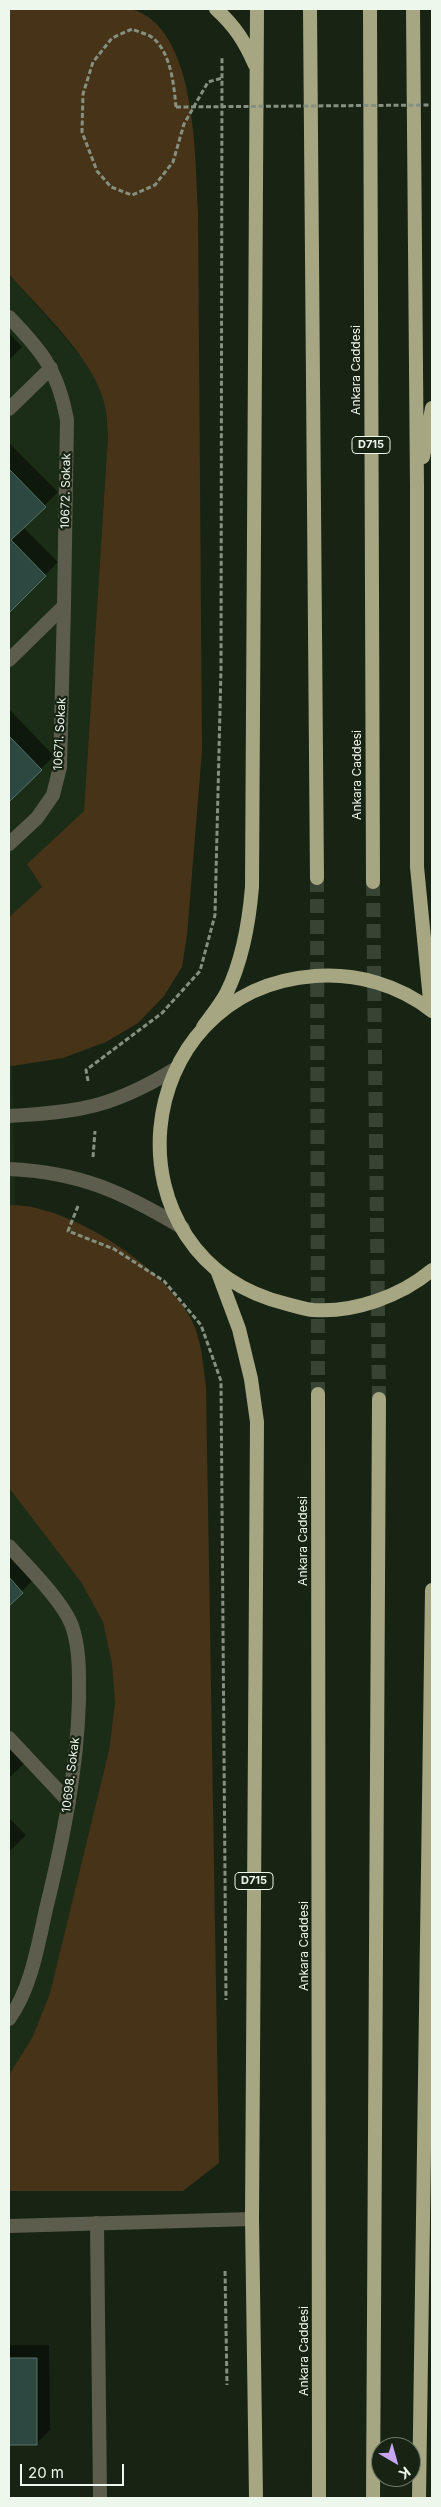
<!DOCTYPE html>
<style>
body{margin:0}
#map{position:relative;width:441px;height:2507px;overflow:hidden;background:#172413;font-family:Inter,sans-serif}
canvas{display:block}
.frame{position:absolute;inset:0;border:10px solid #eef7eb;pointer-events:none}
.north{position:absolute;left:371px;top:2437px;width:50px;height:50px;box-sizing:border-box;background:#172413;border:1px solid #6d7869;border-radius:50%;rotate:142deg;font-size:14px;font-weight:700;line-height:20px;text-align:center;color:#eef7eb}
.north::after{content:'';display:block;margin:auto;width:18px;height:22px;background:#c7a6ef;clip-path:polygon(50% 0,100% 100%,50% 72%,0 100%)}
.scale{position:absolute;left:20px;top:2464px;width:104px;height:22px;box-sizing:border-box;border:2px solid #eef7eb;border-top:0;padding-left:6px;font-size:15px;line-height:18px;white-space:nowrap;color:#eef7eb;-webkit-text-stroke:4px #172413;paint-order:stroke}
</style>
<div id="map">
<canvas width="441" height="2507"></canvas>
<div class="frame"></div>
<div class="north">K</div>
<div class="scale">20 m</div>
</div>
<script>
const ctx = document.querySelector('canvas').getContext('2d');
ctx.lineJoin = 'round';
function fillPath(path, color) { ctx.fillStyle = color; ctx.fill(path, 'evenodd'); }
function trace(path, color, width, dash) { ctx.strokeStyle = color; ctx.lineWidth = width; ctx.lineCap = dash ? 'butt' : 'round'; ctx.setLineDash(dash || []); ctx.stroke(path); }
function drawText(font, color, halo, rows, align = 'center') {
  ctx.font = font + ' Inter,sans-serif'; ctx.lineWidth = 4.5; ctx.setLineDash([]); ctx.textBaseline = 'middle'; ctx.strokeStyle = halo; ctx.fillStyle = color; for (const [text, x, y, turn = 0] of rows) {
    ctx.save(); ctx.translate(x, y); ctx.rotate((+turn || 0) * Math.PI / 180); ctx.textAlign = isNaN(turn) ? turn : align; if (halo) ctx.strokeText(text, 0, 0); ctx.fillText(text, 0, 0); ctx.restore();
  }
}
fillPath(new Path2D(`
 M9,274L84,360L97,383L105,403L108,436L84,811L27,864L42,887L9,917Z
 M9,1066H12L15,1205H9Z
 M9,1488L81,1582L103,1622L112,1664L115,1703L109,1750L50,1993L32,2038L9,2075Z`), '#1b2d16');
fillPath(new Path2D(`
 M9,9C39,9 70,9 100,9C109,9 122,6 131,9C197,27 195,156 198,211L202,751L187,935L182,967L164,996L138,1023L106,1042L63,1058L12,1066H9V917L42,887L27,864L84,811L108,436C107,425 107,412 104,402C91,355 40,310 9,274Z
 M9,1205C67,1203 167,1268 192,1321C202,1341 203,1365 206,1387L219,2163L183,2191H9V2075L32,2038L50,1993L109,1750L115,1703L112,1664L103,1622L81,1582L9,1488Z`), '#473317');
fillPath(new Path2D(`
 M9,333L22,347L9,360Z
 M9,443L58,492L23,527L58,562L9,611Z
 M9,709L54,756L9,800Z
 M9,1550L35,1578L9,1604Z
 M9,1741L27,1761L9,1778Z
 M9,1818L26,1835L9,1852Z
 M9,2345H49L50,2430L36,2444H9Z`), '#0007');
const building = new Path2D(`
 M9,469L46,507L11,540L46,576L9,613Z
 M9,736L42,770L9,802Z
 M9,1577L23,1593L9,1606Z
 M9,2358H37V2445H9Z`);
fillPath(building, '#2d4840');
trace(building, '#567369', 1);
trace(new Path2D(`
 M317,878L318,1394
 M373,882L379,1399`), '#374433', 14, [14, 7]);
trace(new Path2D(`
 M176,107C174,86 171,53 153,38C148,34 138,32 132,29L112,38L93,62L83,94L82,132L97,171L111,187L132,195L155,185L173,162L184,124L208,82L222,78
 M88,1081L86,1070L162,1013L200,971L215,915L221,669L222,58
 M93,1157L95,1131
 M78,1206L68,1231L114,1249L164,1281L201,1325L221,1381L226,2000
 M225,2271L227,2385`), '#859081', 3, [5, 2.5]);
trace(new Path2D(`
 M9,317C43,352 58,371 67,420L64,606L9,660
 M9,409L51,368
 M9,844L37,818L53,795L60,767L64,606
 M9,1546C27,1566 66,1604 73,1629C80,1652 79,1676 79,1700C77,1771 63,1840 46,1909C38,1945 31,1989 9,2019
 M9,1738L69,1802
 M97,2223L100,2498`), '#5d5d4d', 14);
trace(new Path2D(`
 M9,1116C80,1112 113,1107 175,1069
 M9,1169C79,1172 123,1192 183,1228
 M9,2226L252,2219`), '#5d5d4d', 14);
trace(new Path2D(`
 M216,9C235,26 245,42 255,65
 M310,9L317,878
 M370,9L373,882
 M413,9L417,487V867L431,1010
 M423,457L432,408
 M432,1011C399,985 357,973 315,976C126,990 101,1259 287,1304C295,1306 304,1309 313,1310C354,1313 401,1296 432,1270
 M203,1027C211,1016 221,1004 227,992C243,959 249,923 252,887L257,9
 M217,1270L239,1329L251,1379L257,1422L252,2219L256,2498
 M318,1394L319,2498
 M373,2498L379,1399
 M419,2498L432,1590`), '#a7a682', 14);
trace(new Path2D(`
 M176,107L432,105`), '#859081', 3, [5, 2.5]);
for (const [x, y, w] of [
 [371,445,38],
 [254,1881,38]
]) { const box = new Path2D(); box.roundRect(x - w / 2, y - 8.5, w, 17, 4); ctx.fillStyle = '#172413'; ctx.fill(box); trace(box, '#eef7eb', 1); }
drawText('bold 11px', '#eef7eb', null, [
 ["D715",371,445],
 ["D715",254,1881]
]);
drawText('12px', '#eef7eb', '#172413', [
 ["Ankara Caddesi",356,370,-90],
 ["10672. Sokak",66,491,-89],
 ["10671. Sokak",60,734,-87],
 ["Ankara Caddesi",357,775,-90],
 ["Ankara Caddesi",303,1541,-90],
 ["10698. Sokak",71,1775,-83],
 ["Ankara Caddesi",304,1946,-90],
 ["Ankara Caddesi",304,2351,-90]
]);
</script>
